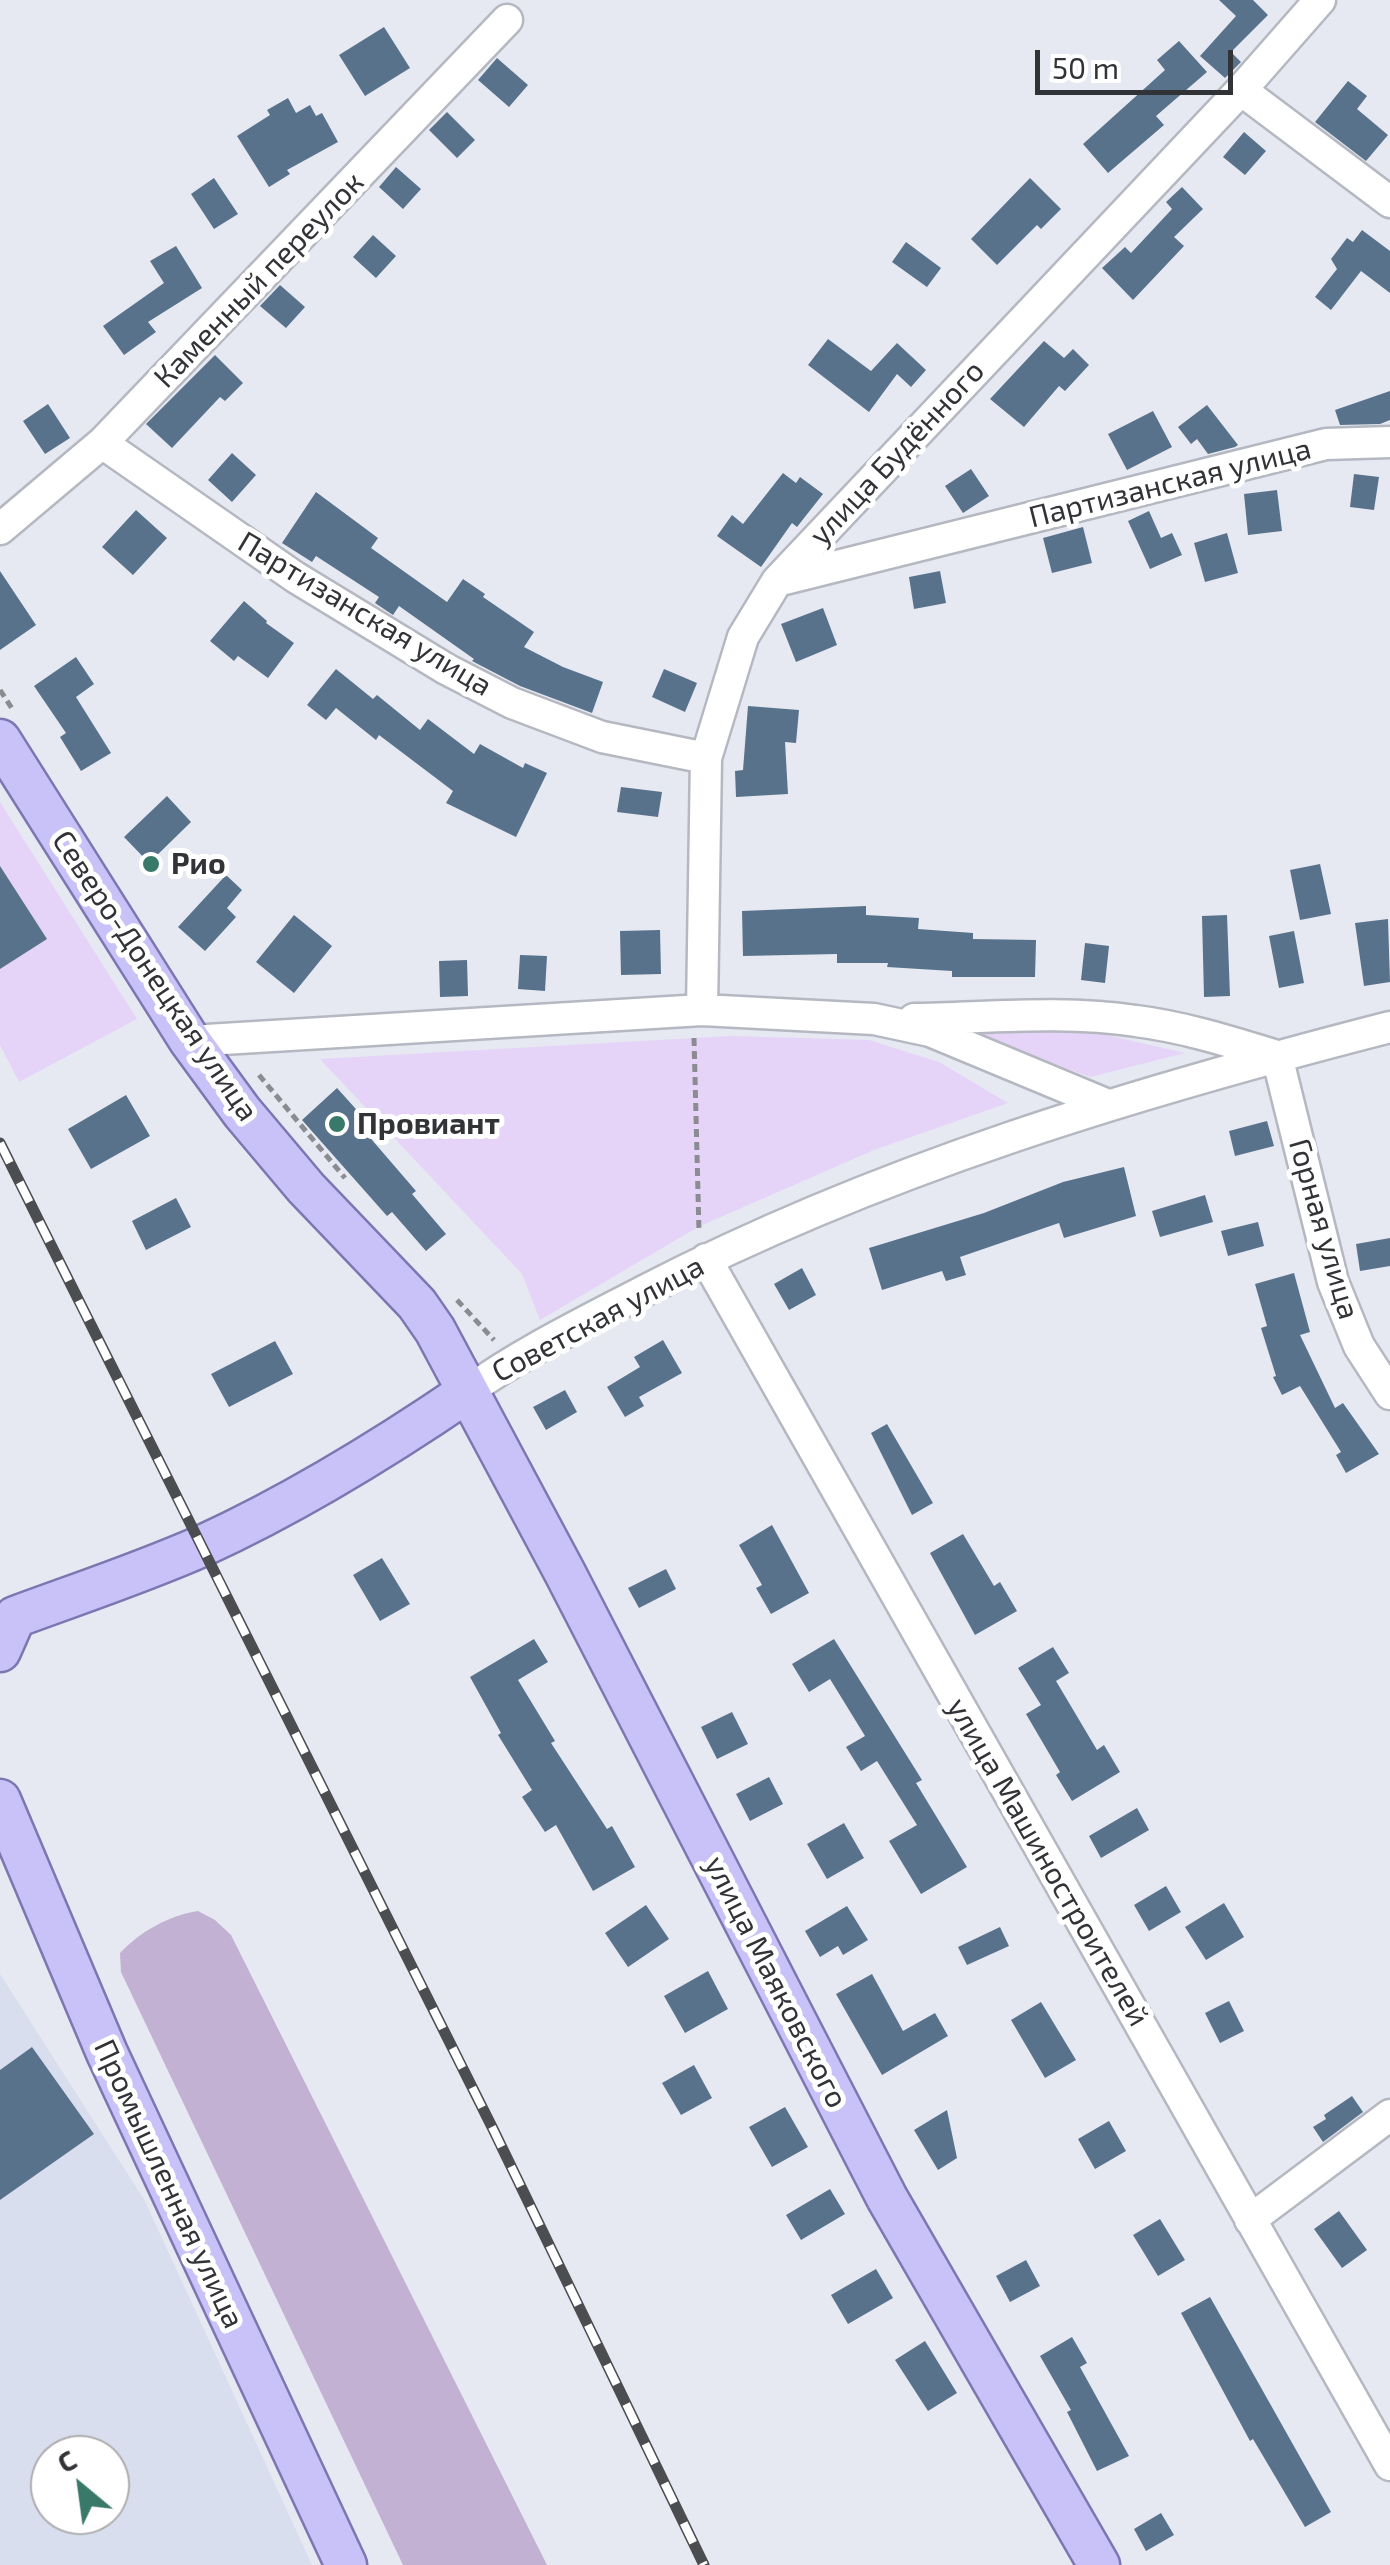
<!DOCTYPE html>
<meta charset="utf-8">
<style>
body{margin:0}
#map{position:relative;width:1390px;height:2565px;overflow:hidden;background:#e6e9f2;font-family:"Exo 2",sans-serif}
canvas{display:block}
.north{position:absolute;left:30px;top:2435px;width:100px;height:100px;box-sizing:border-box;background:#fff;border:2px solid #adadaf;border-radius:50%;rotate:331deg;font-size:28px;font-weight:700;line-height:40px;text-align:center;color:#323336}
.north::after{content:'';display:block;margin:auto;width:35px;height:45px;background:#397969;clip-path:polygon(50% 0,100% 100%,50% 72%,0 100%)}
.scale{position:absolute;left:1035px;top:50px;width:198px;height:45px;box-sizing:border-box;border:5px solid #323336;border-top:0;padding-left:12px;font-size:30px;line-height:35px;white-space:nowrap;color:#323336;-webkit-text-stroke:8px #fff;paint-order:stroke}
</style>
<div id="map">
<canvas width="1390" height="2565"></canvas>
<div class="north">С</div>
<div class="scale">50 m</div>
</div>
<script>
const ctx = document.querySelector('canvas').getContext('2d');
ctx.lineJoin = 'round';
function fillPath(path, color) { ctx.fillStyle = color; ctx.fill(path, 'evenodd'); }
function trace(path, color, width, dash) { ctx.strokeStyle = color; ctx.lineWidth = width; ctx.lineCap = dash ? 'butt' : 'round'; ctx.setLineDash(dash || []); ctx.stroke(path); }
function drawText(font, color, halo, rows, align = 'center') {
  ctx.font = font + ' "Exo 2",sans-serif'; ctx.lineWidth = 10; ctx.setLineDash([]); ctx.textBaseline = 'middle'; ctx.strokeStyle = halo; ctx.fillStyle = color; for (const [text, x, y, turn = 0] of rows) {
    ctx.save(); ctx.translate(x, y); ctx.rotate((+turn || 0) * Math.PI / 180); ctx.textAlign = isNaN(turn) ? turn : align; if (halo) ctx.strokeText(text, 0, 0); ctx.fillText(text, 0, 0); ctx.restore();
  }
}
fillPath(new Path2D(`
 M0,1974L145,2201L312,2565H0ZM50,2455H110V2515H50Z`), '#d9deee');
fillPath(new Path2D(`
 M0,802L137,1019L19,1082L0,1045Z
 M1081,1029L1185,1053L1090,1077L965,1031Z
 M730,1036L869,1040L939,1062L1008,1103L874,1150L698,1227L540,1320L522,1274L320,1059Z`), '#e5d4f7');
fillPath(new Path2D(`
 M198,1911L215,1920L231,1935L547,2565H403L121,1972L120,1953C141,1931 168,1916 198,1911Z`), '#c2b1d3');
fillPath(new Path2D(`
 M1219,0H1253L1268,15L1231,52L1241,62L1225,78L1200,56L1236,16Z
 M384,27L410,68L365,96L339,55Z
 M1179,41L1207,72L1156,116L1164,125L1108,173L1083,144L1165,70L1157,60Z
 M497,58L528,85L509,107L478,80Z
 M1348,81L1367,96L1357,109L1388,135L1366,161L1315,122Z
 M288,98L296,113L310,105L316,116L322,113L338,142L287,170L290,174L269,187L237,136L270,115L267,110Z
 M447,112L475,140L457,158L429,130Z
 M1244,132L1266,151L1245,175L1223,157Z
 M396,167L421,189L403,209L379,187Z
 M214,178L238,214L214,229L191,194Z
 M1030,178L1061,209L1041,229L1037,225L997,265L971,239Z
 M1182,187L1203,209L1174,237L1184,246L1133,300L1102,268L1125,247L1131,253L1172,209L1166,202Z
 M1362,230L1390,251V293L1361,271L1331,310L1315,297L1337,269L1331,259L1347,238L1353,242Z
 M373,235L396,256L376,278L353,257Z
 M906,242L941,268L927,287L892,262Z
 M176,246L202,288L148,322L156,332L124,355L103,326L164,283L150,261Z
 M280,285L305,307L286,328L260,306Z
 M828,339L871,371L897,343L926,370L911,387L897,374L869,412L808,365Z
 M1044,341L1064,358L1073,349L1089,365L1065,391L1059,386L1024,427L990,399Z
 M215,355L243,383L225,401L220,397L172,448L146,424Z
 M1390,391V420L1380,424L1340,425L1335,410Z
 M48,404L70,438L45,454L23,421Z
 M1207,405L1238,445L1235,447L1208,454L1197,439L1191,444L1178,427Z
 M1153,411L1172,447L1127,470L1108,434Z
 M232,453L256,475L232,502L208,480Z
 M971,469L989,496L963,513L945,486Z
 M783,473L796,483L800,477L823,494L797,527L792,523L761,567L717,536L732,515L743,524Z
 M1354,474L1379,477L1374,510L1350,507Z
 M1277,490L1282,531L1248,535L1244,494Z
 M316,492L378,538L371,548L447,602L463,579L485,594L483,597L534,632L524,647L563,667L603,682L592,713L520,686L472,661L474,659L399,606L393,615L375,603L379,597L316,556L312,562L282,543Z
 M136,510L167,538L133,575L102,547Z
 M1149,511L1161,538L1172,533L1182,555L1150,569L1128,521Z
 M1083,527L1092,563L1052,573L1043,538Z
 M1227,533L1238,573L1205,582L1194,543Z
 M0,571L36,625L0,650Z
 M940,571L946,603L914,609L909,577Z
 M244,601L267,621L266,623L294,643L268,678L238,656L234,661L210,641Z
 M823,608L837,645L796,662L781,624Z
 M76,657L94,684L76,697L111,753L81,771L60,737L66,733L34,686Z
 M336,669L373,699L377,695L420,730L428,719L474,754L480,744L523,768L525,763L547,773L516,837L446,803L453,791L379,735L376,740L336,708L326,720L307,705Z
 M664,669L697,683L685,712L652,697Z
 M748,706L799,710L796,743L785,742L788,794L736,797L735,771L743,770Z
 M621,787L662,792L658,817L617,812Z
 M167,796L191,822L149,863L124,837Z
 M1320,864L1331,914L1300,920L1290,870Z
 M0,866L47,939L0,969Z
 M226,875L242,890L227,908L236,917L205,951L178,927Z
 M866,906V915L919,918L918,929L973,933V939L1036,940L1035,977H952V971L887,967L888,963H837V954L743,956L742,911Z
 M294,915L332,946L294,993L256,962Z
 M1227,915L1230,996L1204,997L1202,916Z
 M1388,919L1390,982L1364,986L1355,923Z
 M660,930L661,974L621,975L620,931Z
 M1294,931L1304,983L1279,988L1269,936Z
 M1085,943L1109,946L1105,983L1081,980Z
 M520,955L547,956L545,991L518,989Z
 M467,960L468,996L440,997L439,961Z
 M337,1088L373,1128L366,1133L416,1191L412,1194L446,1234L426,1251L392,1212L387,1216L302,1120Z
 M126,1095L150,1136L91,1169L68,1129Z
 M1267,1121L1274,1146L1235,1156L1229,1131Z
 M1124,1167L1136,1216L1064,1238L1059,1223L960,1257L966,1275L946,1281L942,1271L882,1290L869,1248L984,1213L1063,1182Z
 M1205,1195L1213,1222L1160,1237L1152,1211Z
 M176,1198L191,1227L146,1250L132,1221Z
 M1258,1222L1264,1246L1228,1256L1221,1231Z
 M1390,1238V1266L1360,1271L1356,1244Z
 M802,1268L816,1295L789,1310L774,1284Z
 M1294,1273L1310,1332L1300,1335L1335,1408L1343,1403L1379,1454L1346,1473L1336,1455L1341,1452L1300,1386L1282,1395L1273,1377L1276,1376L1261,1328L1267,1326L1255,1284Z
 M663,1340L682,1373L639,1397L644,1406L625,1417L607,1387L640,1367L634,1357Z
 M275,1341L293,1374L229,1407L211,1374Z
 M565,1390L577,1412L546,1430L533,1407Z
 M887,1424L933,1503L912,1515L871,1433Z
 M772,1525L809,1593L771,1614L756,1588L762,1585L739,1545Z
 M963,1534L994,1586L1000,1582L1017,1611L975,1635L930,1553Z
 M382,1558L410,1604L380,1621L353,1575Z
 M666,1569L676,1589L639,1608L628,1588Z
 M534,1639L548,1662L518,1680L555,1741L551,1743L607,1829L612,1826L635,1867L593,1891L556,1825L545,1832L522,1797L532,1790L498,1735L501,1733L470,1677Z
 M834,1639L922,1780L916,1783L967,1867L921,1894L889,1841L917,1825L877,1761L861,1771L846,1747L865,1736L830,1679L809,1692L792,1664Z
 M1053,1647L1069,1673L1056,1681L1097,1750L1104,1745L1120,1772L1072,1801L1056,1775L1060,1772L1026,1714L1041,1705L1018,1668Z
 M732,1712L748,1744L717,1759L701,1727Z
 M769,1777L783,1804L750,1821L736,1794Z
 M1137,1808L1149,1830L1101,1858L1089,1836Z
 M844,1823L864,1858L827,1879L807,1844Z
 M1166,1886L1181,1912L1149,1931L1134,1905Z
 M1224,1903L1244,1937L1206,1960L1185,1927Z
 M646,1905L669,1939L628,1967L605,1933Z
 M847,1906L868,1940L843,1955L838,1946L820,1957L805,1931Z
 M1000,1927L1009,1946L967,1965L958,1947Z
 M708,1971L728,2009L685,2033L664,1996Z
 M872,1974L903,2031L935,2013L948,2036L882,2075L836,1994Z
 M1229,2001L1244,2031L1220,2043L1205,2013Z
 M1041,2002L1076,2060L1045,2078L1011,2020Z
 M32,2047L94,2134L0,2200V2070Z
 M694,2065L712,2098L681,2115L662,2083Z
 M1352,2096L1363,2112L1323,2142L1313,2127L1326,2119L1324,2115Z
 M785,2107L808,2147L772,2167L749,2127Z
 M947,2110L957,2158L938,2170L914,2130Z
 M1109,2121L1126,2151L1095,2169L1078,2139Z
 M830,2189L845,2214L801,2240L786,2215Z
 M1339,2211L1367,2250L1342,2268L1314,2229Z
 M1160,2219L1185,2260L1158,2276L1133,2235Z
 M1026,2260L1040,2286L1010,2302L996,2276Z
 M876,2269L893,2298L848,2324L831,2295Z
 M1210,2297L1331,2512L1305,2527L1253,2439L1250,2441L1181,2313Z
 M1072,2337L1087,2363L1080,2367L1129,2456L1097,2471L1067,2412L1071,2410L1040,2356Z
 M925,2341L957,2393L928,2411L895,2360Z
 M1161,2513L1174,2535L1146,2551L1134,2529Z`), '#59728c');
const minor = new Path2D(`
 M1241,90L1390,202
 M102,443L295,577L446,669L512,703L602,737L706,758
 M0,529L102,443L507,20
 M777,581L1326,444L1390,442
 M702,1010L706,758L743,637L777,581L1241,90L1320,0
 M914,1019C987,1018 1063,1010 1136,1021C1184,1027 1231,1042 1277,1056L1333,1282L1359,1346L1390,1394
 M190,1041L702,1010L874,1019L930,1031L1108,1105
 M706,1259L1390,2465
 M467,1392C523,1352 583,1323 644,1291C880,1169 1133,1093 1390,1027
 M1250,2220L1390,2115`);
const major = new Path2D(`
 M0,740L190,1041L242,1112L306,1188L417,1304L435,1330L565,1573L887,2198L1099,2565
 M0,1651L15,1617C77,1594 141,1573 202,1546C296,1503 382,1450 467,1392
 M0,1800L107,2053L346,2565`);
trace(minor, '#b5b8c0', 35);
trace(major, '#7c76b1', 45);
trace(new Path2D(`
 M0,690L13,710
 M694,1038L699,1232
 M259,1075L345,1178
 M457,1300L494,1340`), '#8a8c92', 5, [8, 5]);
trace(minor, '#fff', 30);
trace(major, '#c8c2f8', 40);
const rail = new Path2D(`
 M0,1143L493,2129L704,2565`);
trace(rail, '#4c4d51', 11);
trace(rail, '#fff', 8, [22]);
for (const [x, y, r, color] of [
 [151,864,10,"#397969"],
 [337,1124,10,"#397969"]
]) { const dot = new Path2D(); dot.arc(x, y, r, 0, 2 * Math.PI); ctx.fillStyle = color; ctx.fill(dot); trace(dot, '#fff', 4); }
drawText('30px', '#323336', '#fff', [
 ["Каменный переулок",259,280,-46],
 ["улица Будённого",897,453,-47],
 ["Партизанская улица",1170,483,-14],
 ["Партизанская улица",365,614,31],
 ["Северо-Донецкая улица",155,976,56],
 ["Горная улица",1324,1229,74],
 ["Советская улица",598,1319,-28],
 ["улица Машиностроителей",1048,1862,60],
 ["улица Маяковского",776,1982,63],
 ["Промышленная улица",169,2184,65]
]);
drawText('bold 30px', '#323336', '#fff', [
 ["Рио",171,864],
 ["Провиант",357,1124]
], 'left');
</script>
